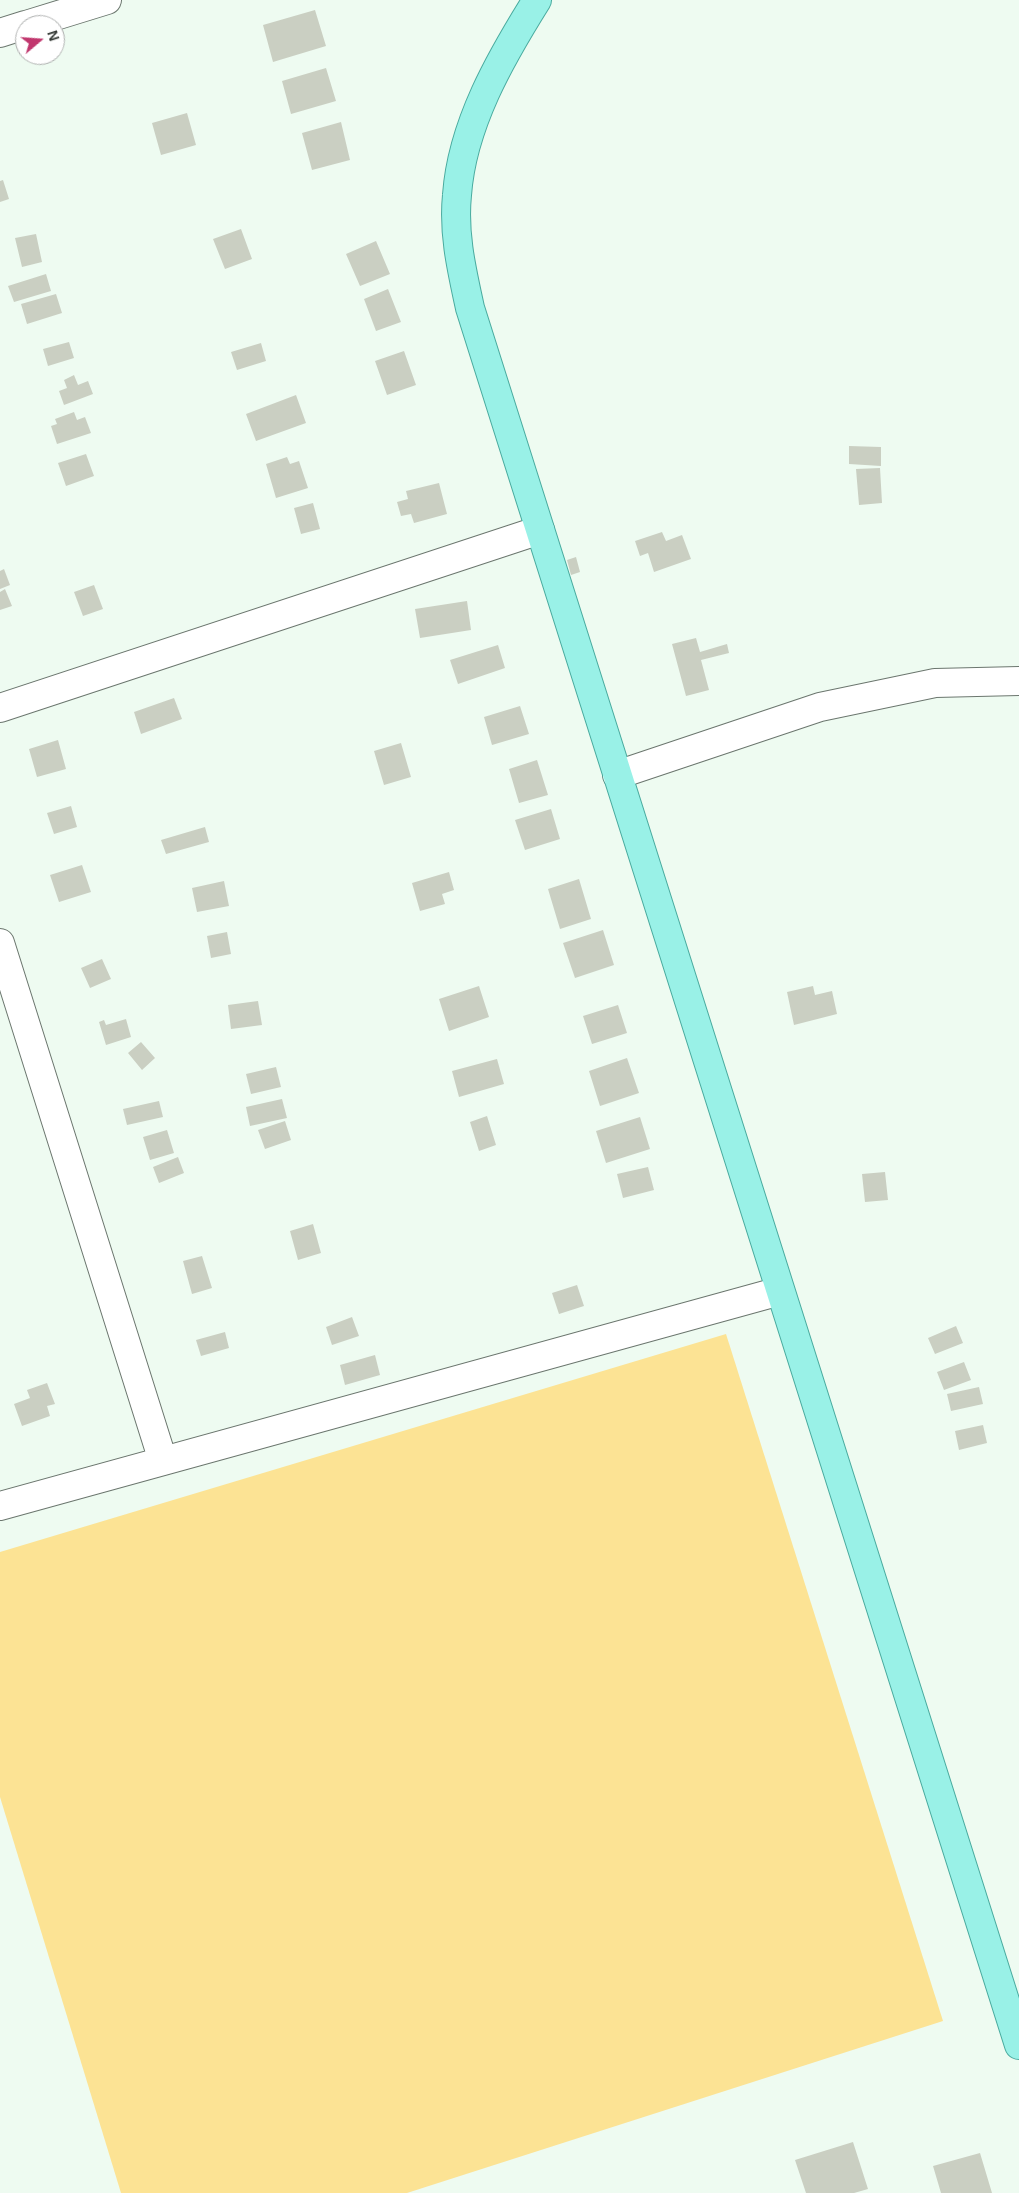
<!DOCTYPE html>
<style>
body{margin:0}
#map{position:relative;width:1019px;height:2193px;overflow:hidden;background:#eefbf1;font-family:Arial,sans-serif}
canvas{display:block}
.north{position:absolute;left:15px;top:15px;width:50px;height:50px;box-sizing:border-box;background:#fff;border:1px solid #adafae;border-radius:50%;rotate:72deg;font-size:14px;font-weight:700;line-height:20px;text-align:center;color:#333834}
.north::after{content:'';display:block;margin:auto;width:18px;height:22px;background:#c1376e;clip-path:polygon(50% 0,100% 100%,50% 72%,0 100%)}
</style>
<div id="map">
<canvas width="1019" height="2193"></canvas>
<div class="north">N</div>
</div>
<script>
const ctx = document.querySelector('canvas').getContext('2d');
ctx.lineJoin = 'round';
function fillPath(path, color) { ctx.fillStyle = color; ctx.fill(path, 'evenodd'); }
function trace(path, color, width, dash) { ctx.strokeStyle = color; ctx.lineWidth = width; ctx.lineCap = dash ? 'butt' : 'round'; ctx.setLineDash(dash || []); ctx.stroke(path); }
fillPath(new Path2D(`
 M726,1334L943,2021L407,2193H121L0,1797V1552Z`), '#fce394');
fillPath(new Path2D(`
 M315,10L326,46L273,62L263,25Z
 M326,68L336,101L291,114L282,81Z
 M187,113L196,145L161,155L152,123Z
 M341,122L350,160L312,170L302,133Z
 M3,180L9,199L0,202V181Z
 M241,229L252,259L225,269L213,239Z
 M36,234L42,262L22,267L15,238Z
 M376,241L390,274L360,286L346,254Z
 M46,274L51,291L14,302L8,286Z
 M388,289L401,322L376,331L364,299Z
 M56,294L62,313L27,324L21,304Z
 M69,342L74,358L48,366L43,349Z
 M261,343L266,361L237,370L231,352Z
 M404,351L416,385L387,395L375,361Z
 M74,375L78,385L88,381L93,394L64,405L59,391L67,388L64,380Z
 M296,395L306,423L256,441L246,414Z
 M74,412L77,420L85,417L91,433L57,444L51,426L57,424L55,419Z
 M849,446L881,447V466L849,464Z
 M86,454L94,476L66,486L58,463Z
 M287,457L290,464L299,461L308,488L276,498L266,464Z
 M880,468L882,503L859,505L856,469Z
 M439,483L447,514L414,523L411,514L401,516L397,502L408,499L406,491Z
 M313,503L320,529L301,534L294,508Z
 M662,532L666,541L682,535L691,559L654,572L648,553L640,556L635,541Z
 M576,557L580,572L571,575L567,560Z
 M4,569L10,585L0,589V571Z
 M94,585L103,609L83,616L74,592Z
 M5,589L12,606L0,610V592Z
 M467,601L471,630L420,638L415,609Z
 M696,638L700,652L727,644L729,653L701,660L709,690L686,696L672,644Z
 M498,645L505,668L458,684L450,660Z
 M174,698L182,719L141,734L134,712Z
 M520,706L529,734L492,745L484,717Z
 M58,740L66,769L37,777L29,749Z
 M401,743L411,777L384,785L374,751Z
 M537,760L548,795L519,803L509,769Z
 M71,806L77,827L54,834L47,813Z
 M551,809L560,839L525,850L515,820Z
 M205,827L209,842L166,854L161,840Z
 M82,865L91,892L59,902L50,875Z
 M449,872L454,890L442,894L445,904L420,911L412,883Z
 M579,879L591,919L560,929L548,889Z
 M224,881L229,906L197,912L192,888Z
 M603,930L614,965L575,978L563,943Z
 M227,932L231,954L211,958L207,936Z
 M102,959L111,979L90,988L81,968Z
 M479,986L489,1017L449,1031L439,999Z
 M813,986L815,995L832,991L837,1014L794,1025L787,992Z
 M258,1001L262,1025L231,1029L228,1005Z
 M618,1005L627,1033L592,1044L583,1016Z
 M126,1019L131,1037L106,1045L99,1022L104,1020L106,1025Z
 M141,1042L155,1058L142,1070L128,1053Z
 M627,1058L639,1093L600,1106L589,1071Z
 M497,1059L504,1084L459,1097L452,1071Z
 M276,1067L281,1087L251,1094L246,1074Z
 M282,1099L287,1118L250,1126L246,1107Z
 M159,1101L163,1117L127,1125L123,1109Z
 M487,1116L496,1145L479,1151L470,1122Z
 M640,1117L650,1149L606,1163L596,1131Z
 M285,1121L291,1140L265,1149L258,1130Z
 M167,1130L174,1153L150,1160L143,1137Z
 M178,1157L184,1173L159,1183L153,1167Z
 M648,1167L654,1190L623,1198L617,1174Z
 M885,1172L888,1200L865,1202L862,1174Z
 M313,1224L321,1253L298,1260L290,1231Z
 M202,1256L212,1288L192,1294L183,1261Z
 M577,1285L584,1306L559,1314L552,1293Z
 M352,1317L359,1336L332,1345L326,1327Z
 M956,1326L963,1343L935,1354L928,1338Z
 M225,1332L229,1348L201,1356L196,1340Z
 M375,1355L380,1375L345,1385L340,1365Z
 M964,1362L971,1380L944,1390L937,1372Z
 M47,1383L55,1404L47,1406L50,1416L22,1426L14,1404L30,1398L27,1390Z
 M979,1387L983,1404L951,1411L947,1394Z
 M983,1425L987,1443L959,1450L955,1431Z
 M853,2142L868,2189L854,2193H806L795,2160Z
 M980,2153L992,2193H941L933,2166Z`), '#cacfc2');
const minor = new Path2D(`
 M26,25L107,0
 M0,33L25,25
 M0,708L540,530
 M617,775L820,707L935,683L1019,681
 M0,943L163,1461
 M0,1506L780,1291`);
const major = new Path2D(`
 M537,0C500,59 462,125 457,195C453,234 462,271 470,308L1019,2045`);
trace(minor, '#6b766e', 30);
trace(major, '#49aa9e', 30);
trace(minor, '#fff', 28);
trace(major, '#99f1e7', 28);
</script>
